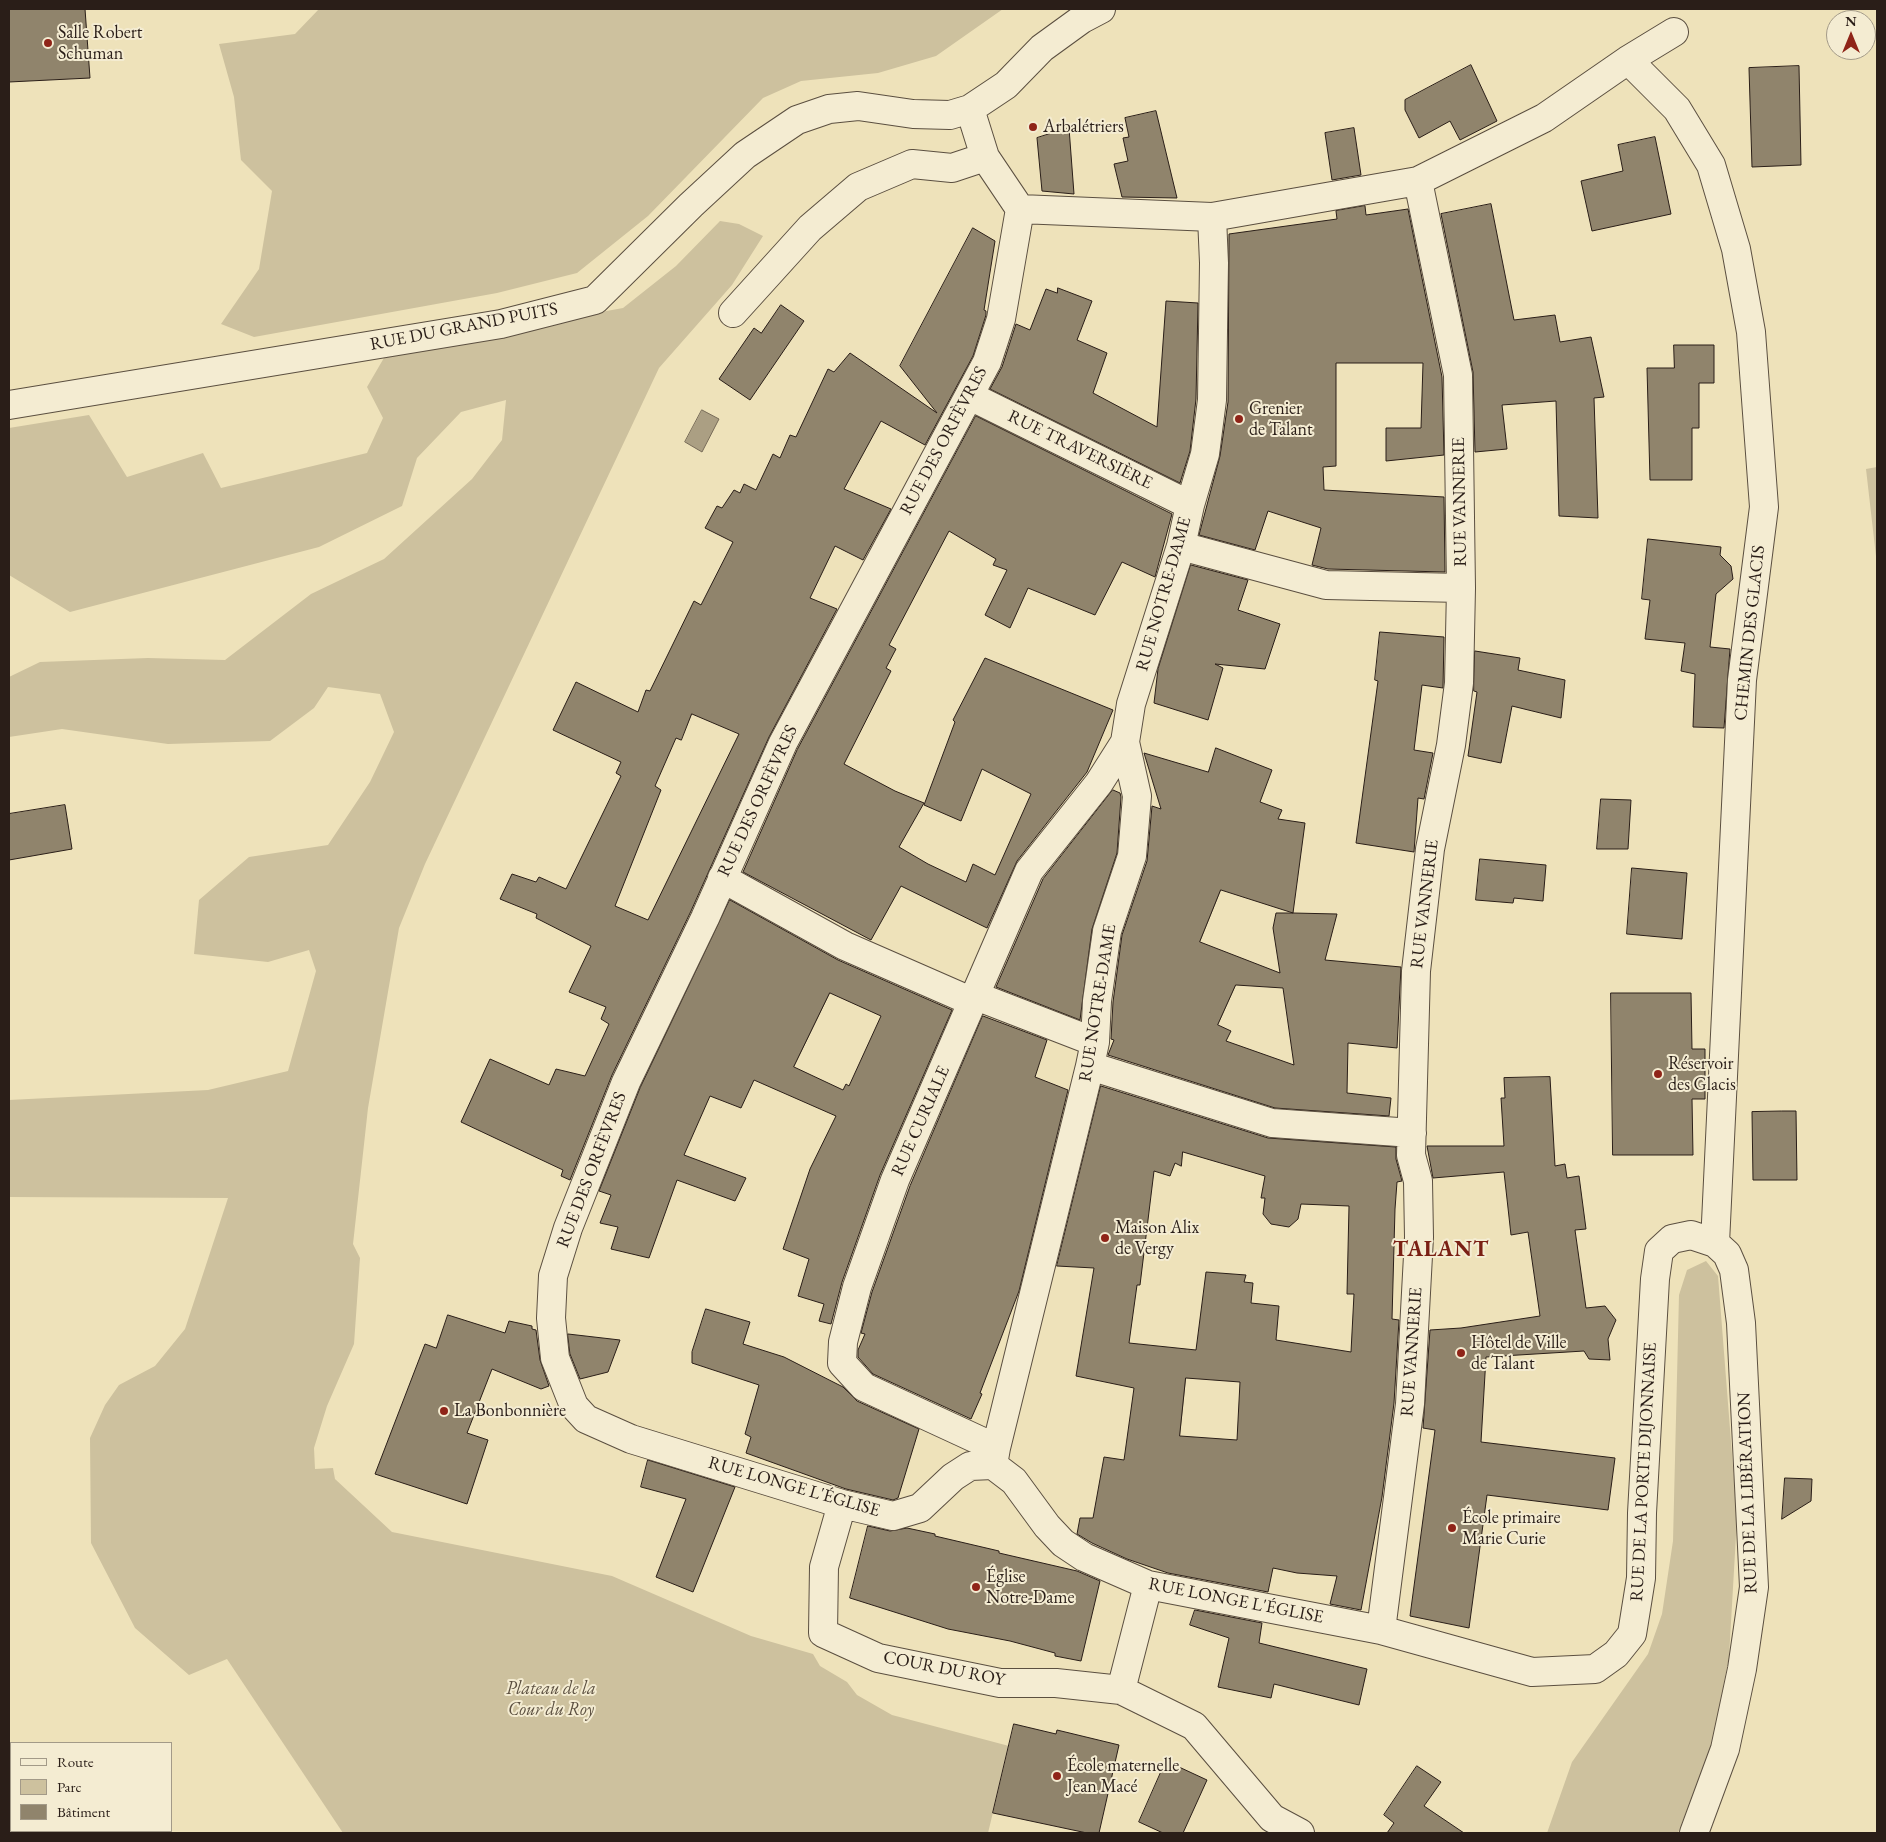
<!DOCTYPE html>
<meta charset="utf-8">
<style>
body{margin:0}
#map{position:relative;width:1886px;height:1842px;overflow:hidden;background:#eee2ba;font-family:"EB Garamond",serif}
canvas{display:block}
.frame{position:absolute;inset:0;border:10px solid #2a1e18;pointer-events:none}
.legend{position:absolute;left:10px;top:1742px;width:162px;height:90px;box-sizing:border-box;background:#f4ecd2;border:1px solid #a39a88;margin:0;padding:6px 9px;list-style:none;font-size:15px;color:#2a1e18}
.legend li{display:flex;align-items:center;gap:10px;height:25px}
.legend b{width:25px;border:1px solid #a39a88}
.north{position:absolute;left:1826px;top:10px;width:50px;height:50px;box-sizing:border-box;background:#f4ecd2;border:1px solid #a39a88;border-radius:50%;rotate:0deg;font-size:14px;font-weight:700;line-height:20px;text-align:center;color:#2a1e18}
.north::after{content:'';display:block;margin:auto;width:18px;height:22px;background:#8f2418;clip-path:polygon(50% 0,100% 100%,50% 72%,0 100%)}
</style>
<div id="map">
<canvas width="1886" height="1842"></canvas>
<div class="frame"></div>
<ul class="legend">
<li><b style="height:6px;background:#f4ecd2"></b>Route</li>
<li><b style="height:14px;background:#cdc19e"></b>Parc</li>
<li><b style="height:14px;background:#90846c"></b>Bâtiment</li>
</ul>
<div class="north">N</div>
</div>
<script>
const ctx = document.querySelector('canvas').getContext('2d');
ctx.lineJoin = 'round';
function fillPath(path, color) { ctx.fillStyle = color; ctx.fill(path, 'evenodd'); }
function trace(path, color, width, dash) { ctx.strokeStyle = color; ctx.lineWidth = width; ctx.lineCap = dash ? 'butt' : 'round'; ctx.setLineDash(dash || []); ctx.stroke(path); }
function drawText(font, color, halo, rows, align = 'center') {
  ctx.font = font + ' "EB Garamond",serif'; ctx.lineWidth = 4; ctx.setLineDash([]); ctx.textBaseline = 'middle'; ctx.strokeStyle = halo; ctx.fillStyle = color; for (const [text, x, y, turn = 0] of rows) {
    ctx.save(); ctx.translate(x, y); ctx.rotate((+turn || 0) * Math.PI / 180); ctx.textAlign = isNaN(turn) ? turn : align; if (halo) ctx.strokeText(text, 0, 0); ctx.fillText(text, 0, 0); ctx.restore();
  }
}
fillPath(new Path2D(`
 M319,9H1003L936,56L878,73L801,81L763,98L648,216L577,273L497,293L254,337L221,324L259,269L272,191L241,160L234,97L219,44L295,34Z
 M720,221L739,224L763,236L732,285L659,368L425,864L399,928L368,1108L353,1244L360,1258L354,1344L327,1406L314,1448L315,1469L333,1468L335,1479L392,1532L612,1576L751,1636L813,1654L820,1666L847,1682L857,1695L892,1715L1009,1746L988,1833H343L227,1659L189,1675L135,1628L91,1543L90,1438L105,1405L119,1385L155,1366L185,1329L228,1198L9,1197V1100L208,1090L288,1071L316,971L309,950L268,962L194,954L199,900L249,857L328,845L370,782L394,732L380,694L328,687L314,708L270,741L168,744L62,729L9,737V677L40,662L148,658L225,660L311,594L384,559L472,479L502,440L506,400L461,412L417,458L402,506L319,547L70,612L9,575V428L89,415L127,477L203,453L221,488L367,453L383,418L367,387L388,351L623,308L676,266Z
 M1877,467V565L1866,469Z
 M1706,1261L1718,1276L1737,1518L1729,1657L1712,1744L1678,1833H1547L1572,1762L1648,1654L1662,1614L1673,1541L1679,1295L1687,1270Z`), '#cdc19e');
const water = new Path2D(`
 M702,410L719,419L702,452L685,442Z`);
fillPath(water, '#ab9f83');
trace(water, '#776b58', 1);
const building = new Path2D(`
 M9,9H85L90,78L9,82Z
 M1471,65L1497,121L1460,140L1450,121L1419,138L1405,110V100Z
 M1799,66L1801,165L1752,167L1749,68Z
 M1156,111L1177,198L1122,197L1114,164L1128,161L1123,138L1129,137L1125,118Z
 M1069,128L1074,194L1042,191L1037,138Z
 M1354,128L1361,175L1332,180L1325,133Z
 M1655,137L1671,214L1592,231L1581,181L1623,171L1618,145Z
 M1491,204L1514,320L1555,315L1560,342L1591,337L1604,397L1594,398L1598,518L1559,516L1556,401L1502,405L1507,449L1475,452L1473,372L1441,214Z
 M1365,206L1366,215L1408,209L1442,377L1444,455L1386,461V428H1421L1423,363H1336V466L1323,467L1324,490L1444,497L1445,572L1328,569L1312,565L1321,528L1268,511L1255,550L1199,535L1220,456L1228,402L1229,234L1337,219L1336,211Z
 M973,228L995,241L984,310L986,311V315L973,356L925,445L881,421L844,489L891,509L863,560L835,546L810,598L837,609L769,737L691,911L612,1075L570,1180L561,1176L563,1170L461,1122L490,1059L549,1085L556,1069L585,1076L609,1024L601,1019L606,1007L569,992L591,946L536,918L537,914L500,899L512,874L536,882L539,877L566,889L621,776L616,773L621,762L553,730L576,682L638,712L646,690L650,691L694,601L701,605L733,542L705,528L717,506L722,508L734,490L740,493L744,484L756,490L773,454L780,458L790,435L796,437L828,369L834,372L850,353L937,413L900,366ZM692,714L739,734L648,920L615,906L661,790L655,786L676,738L681,740Z
 M1058,288L1092,301L1077,340L1107,353L1093,393L1157,427L1166,301L1198,303L1196,399L1190,451L1180,483L990,389L1002,367L1016,324L1030,330L1046,289L1057,293Z
 M781,305L804,321L750,400L719,379L754,328L761,333Z
 M1674,345H1714V383H1699V428H1692V480H1650L1647,368H1674Z
 M976,416L1172,514L1155,577L1122,562L1095,615L1028,588L1010,628L985,615L1007,570L993,565L996,559L949,531L889,645L896,649L886,668L891,671L844,764L895,791L924,803L899,847L928,864L966,882L973,864L995,875L1031,794L982,769L961,821L924,805L955,722L953,720L985,658L1113,710L1087,772L1017,861L987,928L901,886L871,940L743,872L797,750Z
 M1648,539L1721,547L1720,555L1731,566L1733,579L1716,594L1710,647L1730,649L1724,728L1693,727L1695,674L1681,671L1685,643L1645,639L1650,600L1642,599Z
 M1191,565L1248,580L1238,610L1280,624L1265,669L1215,664L1223,668L1208,720L1154,703L1158,669Z
 M1380,632L1444,637L1443,688L1422,685L1414,750L1433,753L1424,799L1418,798L1414,852L1356,843L1378,681L1375,680Z
 M1475,651L1520,658L1518,670L1565,680L1561,718L1512,706L1501,763L1468,756L1477,692L1474,691Z
 M1216,748L1272,770L1260,802L1282,810L1278,819L1305,823L1293,913L1337,914L1325,960L1401,967L1397,1048L1348,1043L1347,1093L1391,1098L1389,1116L1275,1108L1108,1055L1114,1040L1111,1039L1113,1002L1122,935L1147,861L1152,806L1161,809L1144,753L1208,772ZM1221,890L1293,913H1276L1273,928L1280,973L1200,942ZM1236,985L1283,988L1294,1065L1226,1041L1231,1031L1218,1025Z
 M1113,790L1120,793L1121,797L1117,853L1092,929L1080,1020L996,987L1043,879Z
 M1601,799L1631,800L1628,849H1597Z
 M65,805L72,849L9,860V814Z
 M1480,859L1546,865L1543,901L1514,898L1513,903L1476,900Z
 M1632,868L1687,873L1682,939L1627,934Z
 M730,900L838,960L952,1010L880,1175L842,1282L831,1324L819,1321L824,1304L798,1296L809,1259L783,1249L810,1169L836,1116L754,1080L741,1108L710,1096L684,1155L746,1178L735,1201L677,1180L649,1258L611,1249L618,1227L600,1223L611,1195L599,1191L640,1088ZM830,993L881,1016L849,1086L846,1084L843,1090L794,1067Z
 M1611,993H1691L1692,1049H1705V1099H1692L1693,1155H1613Z
 M983,1016L1047,1040L1035,1077L1068,1090L1019,1291L980,1393L982,1394L971,1419L873,1374L858,1357V1350L865,1334L861,1333L872,1292L910,1186Z
 M1550,1077L1555,1166L1565,1164L1567,1178L1579,1176L1586,1229L1575,1230L1586,1308L1605,1306L1616,1320L1608,1339L1610,1360L1589,1359L1584,1351L1486,1357L1481,1442L1615,1458L1608,1510L1487,1495L1469,1628L1410,1616L1435,1430L1423,1428L1430,1330L1461,1328L1540,1316L1528,1232L1511,1235L1504,1172L1433,1178L1427,1146H1504L1501,1098H1505L1504,1078Z
 M1101,1086L1268,1138L1396,1147V1159L1402,1181L1397,1182L1395,1209L1392,1319L1399,1320L1394,1403L1382,1497L1361,1610L1330,1604L1337,1576L1297,1573L1273,1568L1268,1592L1168,1573L1127,1559L1092,1543L1077,1534L1080,1518H1093L1104,1457L1124,1460L1134,1388L1076,1376L1094,1268L1057,1266ZM1183,1152L1265,1176L1261,1198H1265L1263,1214L1271,1224L1289,1227L1298,1219L1301,1204L1349,1206L1347,1294H1354L1351,1352L1276,1340L1279,1306L1251,1303L1253,1283L1244,1282L1246,1275L1206,1272L1196,1350L1129,1343L1137,1285H1140L1154,1171L1170,1176L1175,1163L1181,1166ZM1186,1378L1240,1382L1237,1440L1180,1436Z
 M1782,1111H1796L1797,1180H1753L1752,1112Z
 M706,1309L750,1322L743,1344L784,1357L843,1387L857,1401L919,1429L898,1498L893,1500L846,1489L746,1453L751,1437L745,1434L759,1385L692,1363V1352Z
 M448,1315L505,1333L509,1321L532,1326V1329L536,1330L540,1360L549,1386L541,1389L492,1369L467,1433L488,1440L467,1504L375,1474L425,1344L436,1348Z
 M568,1334L620,1340L608,1372L580,1379L570,1354Z
 M648,1460L735,1487L693,1592L656,1577L686,1499L641,1487Z
 M1785,1478L1812,1479L1811,1501L1782,1519Z
 M868,1526L890,1531L907,1528L935,1534V1536L999,1551V1553L1077,1571L1100,1581L1081,1661L1055,1656V1653L1010,1641L948,1629L850,1598Z
 M1195,1610L1262,1623L1259,1643L1367,1669L1359,1705L1274,1684L1271,1698L1218,1687L1229,1638L1190,1625Z
 M1014,1724L1056,1734L1057,1730L1119,1745L1099,1833H1087L993,1813Z
 M1166,1761L1207,1780L1183,1833H1163L1139,1822Z
 M1417,1766L1441,1782L1424,1806L1464,1833H1387L1394,1823L1384,1815Z`);
fillPath(building, '#90846c');
trace(building, '#2a1e18', 1);
const street = new Path2D(`
 M1628,60L1677,109L1711,165L1736,249L1751,332L1764,507L1742,680L1715,1243
 M970,109L985,157L1020,209
 M1020,209L1001,319L987,362L783,743L705,918L626,1082L568,1228L553,1276L551,1318L555,1358L574,1406L586,1419L631,1439L842,1504L893,1516L920,1508L953,1477L970,1466L993,1465L1014,1481L1047,1526L1063,1543L1084,1557L1148,1585L1381,1630L1532,1672L1595,1669L1616,1654L1632,1634L1641,1578L1642,1513L1655,1279L1659,1251L1672,1239L1691,1235L1715,1243L1727,1254L1734,1270L1741,1323L1754,1587L1742,1669L1725,1749L1694,1833
 M1020,209L1212,217L1418,181L1544,118L1628,60L1674,32
 M733,313L810,228L858,187L912,164L952,168L985,157
 M970,396L1190,505
 M9,405L501,324L595,300L691,205L745,155L797,120L829,109L858,106L913,114L950,115L970,109L1006,85L1042,48L1082,19L1101,9
 M1181,546L1326,585L1461,588
 M722,878L845,946L973,1002
 M976,996L1095,1042
 M1090,1066L1272,1123L1412,1133
 M996,1448L864,1387L842,1363L843,1342L857,1287L895,1180L1029,871L1099,783L1125,742
 M993,1465L996,1448L1090,1066L1095,1042L1097,1001L1107,931L1132,856L1137,796L1125,742L1131,704L1181,546L1190,505L1205,454L1212,400L1214,263L1212,217
 M842,1504L824,1567L823,1633L878,1658L1000,1683H1056L1121,1690L1148,1585
 M1381,1630L1410,1404L1419,1237L1418,1181L1411,1155L1416,971L1430,849L1451,745L1459,683L1461,588L1458,375L1418,181
 M1121,1690L1194,1726L1272,1818L1300,1833`);
trace(street, '#5b4f40', 30);
trace(street, '#f4ecd2', 28);
for (const [x, y, r, color] of [
 [48,43,5,"#8f2418"],
 [1033,127,5,"#8f2418"],
 [1239,419,5,"#8f2418"],
 [1658,1074,5,"#8f2418"],
 [1105,1238,5,"#8f2418"],
 [1461,1353,5,"#8f2418"],
 [444,1411,5,"#8f2418"],
 [1452,1528,5,"#8f2418"],
 [976,1587,5,"#8f2418"],
 [1057,1776,5,"#8f2418"]
]) { const dot = new Path2D(); dot.arc(x, y, r, 0, 2 * Math.PI); ctx.fillStyle = color; ctx.fill(dot); trace(dot, '#f4ecd2', 2); }
drawText('18px', '#2a1e18', '#f4ecd2', [
 ["Salle Robert",58,33],
 ["Schuman",58,54],
 ["Arbalétriers",1043,127],
 ["Grenier",1249,409],
 ["de Talant",1249,430],
 ["Réservoir",1668,1064],
 ["des Glacis",1668,1085],
 ["Maison Alix",1115,1228],
 ["de Vergy",1115,1249],
 ["Hôtel de Ville",1471,1343],
 ["de Talant",1471,1364],
 ["La Bonbonnière",454,1411],
 ["École primaire",1462,1518],
 ["Marie Curie",1462,1539],
 ["Église",986,1577],
 ["Notre-Dame",986,1598],
 ["École maternelle",1067,1766],
 ["Jean Macé",1067,1787]
], 'left');
drawText('18px', '#2a1e18', '#f4ecd2', [
 ["RUE DU GRAND PUITS",464,327,-11],
 ["RUE DES ORFÈVRES",944,441,-62],
 ["RUE TRAVERSIÈRE",1080,450,26],
 ["RUE VANNERIE",1460,502,-91],
 ["RUE NOTRE-DAME",1164,594,-74],
 ["CHEMIN DES GLACIS",1750,633,-84],
 ["RUE DES ORFÈVRES",758,801,-65],
 ["RUE VANNERIE",1425,904,-83],
 ["RUE NOTRE-DAME",1098,1003,-81],
 ["RUE CURIALE",921,1121,-66],
 ["RUE DES ORFÈVRES",592,1170,-69],
 ["RUE VANNERIE",1412,1352,-86],
 ["RUE DE LA PORTE DIJONNAISE",1644,1472,-87],
 ["RUE LONGE L'ÉGLISE",794,1487,16],
 ["RUE DE LA LIBÉRATION",1748,1493,-92],
 ["RUE LONGE L'ÉGLISE",1236,1601,11],
 ["COUR DU ROY",944,1669,11]
]);
drawText('italic 18px', '#5b4f40', '#f4ecd2', [
 ["Plateau de la",551,1689],
 ["Cour du Roy",551,1710]
]);
ctx.letterSpacing = '1px';
drawText('bold 22px', '#7a1f14', '#f4ecd2', [
 ["TALANT",1441,1250]
]);
ctx.letterSpacing = '0px';
</script>
